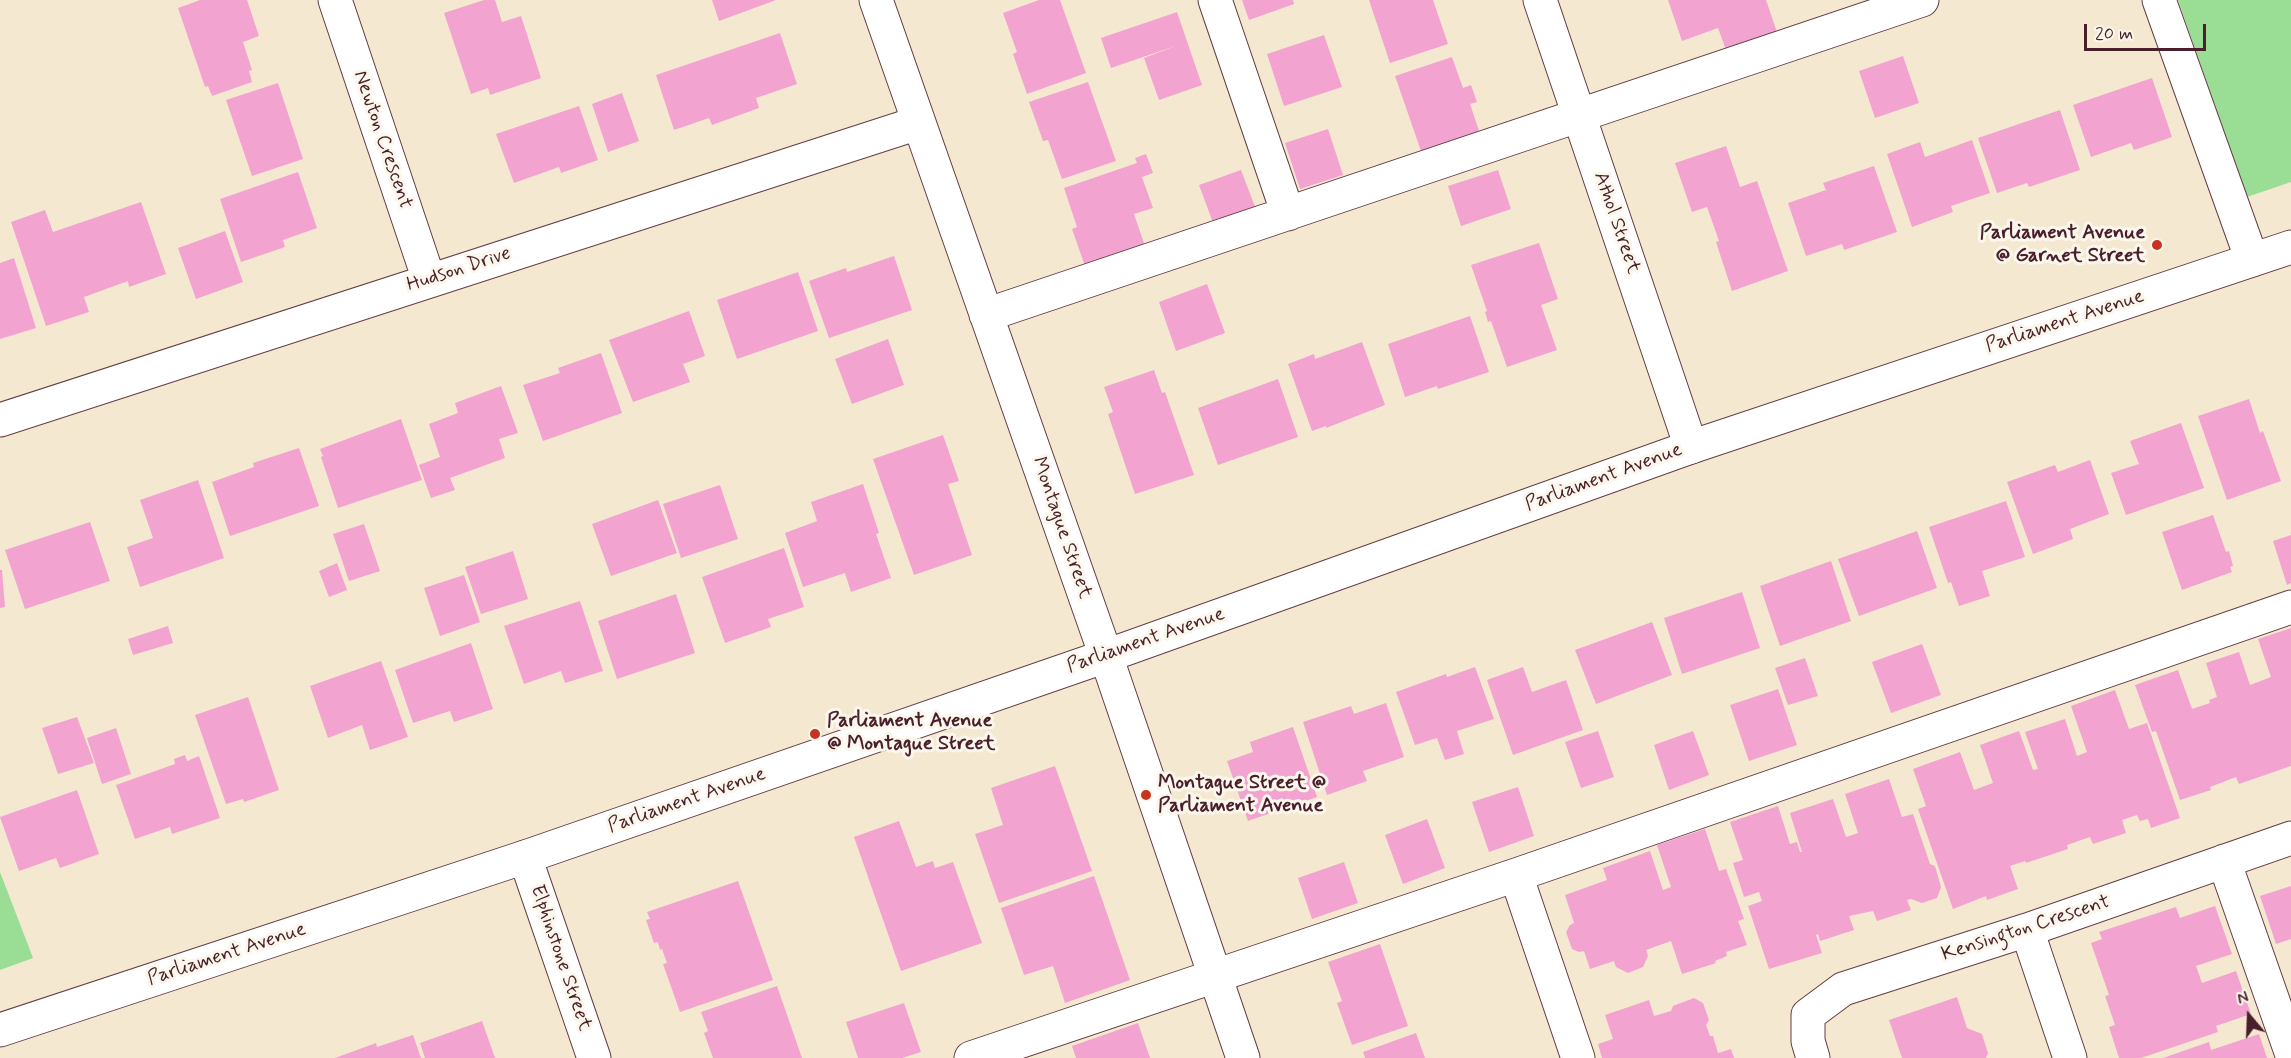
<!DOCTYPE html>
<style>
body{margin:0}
#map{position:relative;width:2291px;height:1058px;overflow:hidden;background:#f5e8d1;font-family:Mynerve,sans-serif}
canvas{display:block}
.north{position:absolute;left:2219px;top:986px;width:60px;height:60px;-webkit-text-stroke:4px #fbf7ec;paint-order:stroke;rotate:341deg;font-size:16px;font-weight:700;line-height:24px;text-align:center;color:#4a1f2b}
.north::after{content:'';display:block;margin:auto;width:21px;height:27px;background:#4a1f2b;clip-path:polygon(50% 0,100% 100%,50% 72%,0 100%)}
.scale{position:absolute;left:2084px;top:24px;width:122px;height:27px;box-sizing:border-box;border:3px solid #4a1f2b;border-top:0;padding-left:8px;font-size:18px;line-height:21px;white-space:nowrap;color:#4a1f2b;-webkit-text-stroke:4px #fbf7ec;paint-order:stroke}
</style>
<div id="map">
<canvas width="2291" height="1058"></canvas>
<div class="north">N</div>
<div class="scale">20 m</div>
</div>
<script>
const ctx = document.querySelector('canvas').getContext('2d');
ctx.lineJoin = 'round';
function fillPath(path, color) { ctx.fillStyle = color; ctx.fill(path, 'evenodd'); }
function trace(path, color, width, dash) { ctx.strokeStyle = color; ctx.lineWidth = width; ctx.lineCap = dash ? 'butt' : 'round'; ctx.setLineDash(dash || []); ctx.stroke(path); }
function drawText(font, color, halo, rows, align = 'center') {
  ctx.font = font + ' Mynerve,sans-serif'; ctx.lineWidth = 6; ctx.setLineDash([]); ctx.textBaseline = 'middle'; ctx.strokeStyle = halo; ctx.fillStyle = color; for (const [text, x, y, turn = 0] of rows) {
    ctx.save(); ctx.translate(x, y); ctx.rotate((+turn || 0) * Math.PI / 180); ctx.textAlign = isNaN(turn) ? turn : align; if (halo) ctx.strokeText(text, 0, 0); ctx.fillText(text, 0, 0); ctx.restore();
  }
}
fillPath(new Path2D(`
 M2178,0H2291V182L2247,197Z
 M0,872L33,958L0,970Z`), '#9add95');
fillPath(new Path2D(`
 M200,0H247L259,36L243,42L252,70L249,71L252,82L212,96L208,86L205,87L178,8Z
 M484,0H495L502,22L521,16L541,78L490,95L488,88L471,94L444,13Z
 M712,0H776L719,21Z
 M1039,0H1060L1086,73L1027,94L1013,54L1017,52L1003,13Z
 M1242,0H1293L1294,4L1249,20Z
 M1369,0H1433L1448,44L1390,63Z
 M1668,0H1766L1778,35L1727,53L1718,28L1682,41Z
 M1177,12L1202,85L1159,100L1144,58L1178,45L1111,68L1101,38Z
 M780,33L797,84L756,98L759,108L712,125L709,118L674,130L656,75Z
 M1324,35L1342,87L1284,106L1267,54Z
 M1903,56L1919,103L1875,118L1859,71Z
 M1452,57L1463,88L1471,85L1477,102L1470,104L1479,131L1421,151L1395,76Z
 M2152,78L2172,137L2134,150L2131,143L2091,157L2073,105Z
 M1088,82L1116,161L1062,179L1048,140L1043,141L1029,102Z
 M278,83L303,159L252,176L226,100Z
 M622,93L639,141L608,152L592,104Z
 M579,106L598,160L561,173L559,167L514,183L496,134Z
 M2060,110L2080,170L2029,187L2027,183L1997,193L1978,138Z
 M1328,129L1343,175L1300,189L1285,143Z
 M1972,140L1990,193L1951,206L1953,212L1912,227L1887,154L1920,142L1925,157Z
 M1726,146L1740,187L1757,181L1788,271L1732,291L1716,242L1719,241L1707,207L1692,212L1675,163Z
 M1146,154L1153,173L1142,177L1153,208L1134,214L1146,249L1086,269L1072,229L1077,227L1064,188L1137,163L1135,158Z
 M1874,166L1897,232L1844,250L1842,244L1806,256L1788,203L1826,190L1823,183Z
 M1241,170L1257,212L1215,228L1199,185Z
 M1498,170L1511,209L1461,226L1448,186Z
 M298,172L317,228L283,240L285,247L241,262L220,199Z
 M141,202L166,274L129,287L128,281L84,297L89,312L46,326L11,222L45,210L53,232Z
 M225,231L243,282L196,299L178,248Z
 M1539,243L1558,299L1541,305L1557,350L1507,367L1491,321L1488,322L1485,312L1487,311L1471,265Z
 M894,256L912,310L829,338L809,281L846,268L847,272Z
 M14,258L36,328L0,339V263Z
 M798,272L818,331L737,359L717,300Z
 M1207,284L1225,333L1176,351L1159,302Z
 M689,311L705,356L683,364L690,382L633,402L609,340Z
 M1470,316L1489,372L1438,389L1437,386L1405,397L1388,344Z
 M888,339L904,385L852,404L835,359Z
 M1362,342L1385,405L1326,428V426L1312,431L1288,364L1314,354L1315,359Z
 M601,353L622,413L543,441L523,385L560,373L558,368Z
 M1154,370L1162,393L1165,392L1194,475L1135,494L1108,414L1113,412L1104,387Z
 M1278,379L1298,437L1218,465L1198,408Z
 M501,386L518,433L499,439L505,458L450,478L455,490L431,498L419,465L440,457L429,424L458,413L455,403Z
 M2249,399L2260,433L2263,431L2281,481L2227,500L2198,416Z
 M401,419L422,480L338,508L321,457L323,456L320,449Z
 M2181,423L2204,488L2126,515L2111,473L2139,464L2130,441Z
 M943,435L959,481L948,484L972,555L914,575L873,459Z
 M299,448L319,506L230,536L212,482L254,467L253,463Z
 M2090,460L2109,514L2070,529L2073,539L2033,554L2007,482L2055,465L2058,472Z
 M198,480L224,558L140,587L127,547L153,538L140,500Z
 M863,484L879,533L876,534L891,578L851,592L845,573L803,587L785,533L817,521L811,502Z
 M720,485L738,539L681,558L663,504Z
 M658,500L677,553L611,576L592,524Z
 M2006,501L2025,557L1982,571L1990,596L1959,606L1951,582L1948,583L1929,527Z
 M2213,515L2226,552L2229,551L2233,566L2230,567L2232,572L2182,590L2162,532Z
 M90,522L110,581L25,609L5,550Z
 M364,524L380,571L349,581L333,534Z
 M1917,531L1937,588L1859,616L1838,559Z
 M2291,535V583L2287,585L2273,541Z
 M784,548L804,607L768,619L771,627L725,643L702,577Z
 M513,551L528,599L481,614L465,567Z
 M1831,561L1851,621L1780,646L1760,586Z
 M337,563L347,590L329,597L319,571Z
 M0,570H2L5,607L0,608Z
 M464,575L480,622L440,636L424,588Z
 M1742,592L1760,648L1682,674L1664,618Z
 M676,594L695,653L617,679L598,621Z
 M580,601L603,671L565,683L561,671L524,684L504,626Z
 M1652,622L1672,675L1596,704L1575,650Z
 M168,626L173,643L133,655L128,639Z
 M2291,628V766L2239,784L2236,777L2210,787L2211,790L2180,800L2156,731L2152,732L2135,685L2178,670L2192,709L2210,703L2209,700L2217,697L2206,663L2239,652L2250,685L2271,677L2258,639Z
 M471,643L493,709L454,722L450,711L413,723L395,670Z
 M1922,644L1941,695L1891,713L1872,662Z
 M1805,658L1818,696L1788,705L1775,668Z
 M381,661L408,737L370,750L362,725L328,738L310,686Z
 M1475,667L1494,719L1457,731L1464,754L1445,760L1437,738L1415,745L1396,692L1446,674L1447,677Z
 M1523,667L1532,692L1566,680L1583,730L1513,755L1487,680Z
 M1778,689L1797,745L1749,761L1730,705Z
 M2115,690L2129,729L2147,723L2180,818L2151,828L2148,819L2140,821L2137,815L2122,820L2126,833L2093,844L2090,837L2067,845L2068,849L2026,863L2025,861L2010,866L2018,889L1987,900L1986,896L1953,909L1918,809L1926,806L1913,769L1960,752L1974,790L1993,783L1980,745L2019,731L2033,770L2038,769L2025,732L2065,719L2077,756L2087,752L2071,706Z
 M248,697L279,790L244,802L243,799L226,804L195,715Z
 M1386,703L1404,757L1363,771L1367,781L1327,795L1303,722L1351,706L1354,714Z
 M77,717L94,763L58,774L42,728Z
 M1293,727L1317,797L1248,821L1227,761L1253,752L1250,742Z
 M116,728L131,774L102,784L87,738Z
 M1598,731L1614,777L1581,788L1565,742Z
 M1693,731L1709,775L1669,790L1654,745Z
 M185,755L187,761L199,756L220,818L172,834L170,827L135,839L116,785L175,764L174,759Z
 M1055,766L1092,871L999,903L975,834L1003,825L991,788Z
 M1889,779L1902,817L1913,814L1930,864L1935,866L1941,887L1937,898L1922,903L1911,899L1907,900L1911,910L1877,921L1873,911L1849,916L1854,930L1820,941L1818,934L1816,935L1822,953L1769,969L1748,906L1762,901L1759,892L1744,897L1733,863L1743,860L1730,822L1778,806L1790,844L1797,842L1800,852H1802L1790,813L1833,799L1846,837L1858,833L1845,794Z
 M1518,787L1534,836L1489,852L1472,802Z
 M77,790L99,854L60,868L56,858L19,871L0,817Z
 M1427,819L1445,868L1403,884L1385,835Z
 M899,821L916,867L933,861L935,868L953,862L982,943L901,971L854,837Z
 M1705,829L1719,871L1726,869L1744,919L1738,921L1747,945L1726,952L1727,956L1715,961L1716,963L1682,974L1671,941L1646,950L1648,956L1643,967L1628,973L1616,967L1614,961L1590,969L1584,951L1579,952L1572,949L1566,932L1570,925L1574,923L1565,895L1607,880L1603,868L1650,851L1663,890L1671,887L1657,845Z
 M1344,862L1358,903L1312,919L1298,878Z
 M1094,876L1130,980L1065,1003L1053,966L1024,975L1001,908Z
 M738,881L773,980L680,1012L663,964L667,963L662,949L660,950L658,942L654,943L646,920L650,919L647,912Z
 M2291,886V939L2276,944L2260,896Z
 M2215,906L2232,954L2196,966L2202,983L2236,971L2251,1014L2216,1026L2218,1032L2141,1058H2119L2109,1027L2115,1025L2105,996L2109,995L2091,943L2102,939L2099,932L2176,907L2180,918Z
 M1380,944L1408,1026L1352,1045L1337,1003L1342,1001L1328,962Z
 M777,986L802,1058H713L704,1033L708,1031L701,1012Z
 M1957,997L1967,1028L1982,1034L1988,1053L1986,1058H1902L1889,1020Z
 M1694,998L1703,1003L1709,1020L1706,1025L1710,1036H1713L1718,1053L1731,1049L1734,1058H1602L1598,1044L1613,1039L1605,1015L1649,1000L1654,1016L1671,1011L1673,1006Z
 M904,1003L921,1052L902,1058H858L846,1022Z
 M482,1021L495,1058H425L420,1043Z
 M1138,1023L1150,1058H1076L1072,1046Z
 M1416,1033L1425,1058H1365L1363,1052Z
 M2259,1034L2267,1058H2163L2209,1042L2211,1050Z
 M413,1035L421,1058H335L376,1043L377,1047Z`), '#f2a3d0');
const minor = new Path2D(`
 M335,0L429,280
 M876,0L1106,656L1243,1058
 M1215,0L1288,214
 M1540,0L1691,447
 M2159,0L2252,260
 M986,315L1922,0
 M0,420L918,123
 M525,857L594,1058
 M2224,861L2291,1052
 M1516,875L1578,1058
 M2027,930L2070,1058
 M971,1058L1516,875L2291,607
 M1813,1058L1808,1041V1015L1843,989L2027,930L2291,838`);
const major = new Path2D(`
 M0,1030L525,857L1106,656L1691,447L2291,247`);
trace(minor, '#643d44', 35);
trace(major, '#643d44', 35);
trace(minor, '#fff', 33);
trace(major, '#fff', 33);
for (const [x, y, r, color] of [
 [2157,245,6,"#c8321e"],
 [815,734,6,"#c8321e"],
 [1146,795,6,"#c8321e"]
]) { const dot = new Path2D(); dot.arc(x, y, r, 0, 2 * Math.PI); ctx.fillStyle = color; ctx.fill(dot); trace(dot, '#fbf7ec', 2); }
drawText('20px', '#4a1f2b', '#fbf7ec', [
 ["Newton Crescent",382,140,71],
 ["Athol Street",1616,223,71],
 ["Hudson Drive",459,270,-18],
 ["Parliament Avenue",2065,322,-18],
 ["Parliament Avenue",1604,478,-20],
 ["Montague Street",1061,528,71],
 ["Parliament Avenue",1146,641,-19],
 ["Parliament Avenue",687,801,-19],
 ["Kensington Crescent",2026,929,-18],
 ["Parliament Avenue",227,955,-18],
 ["Elphinstone Street",560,958,71]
]);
drawText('bold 20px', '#4a1f2b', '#fbf7ec', [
 ["Parliament Avenue",2145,234,"right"],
 ["@ Garnet Street",2145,257,"right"],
 ["Parliament Avenue",827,722],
 ["@ Montague Street",827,745],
 ["Montague Street @",1158,784],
 ["Parliament Avenue",1158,807]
], 'left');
</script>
